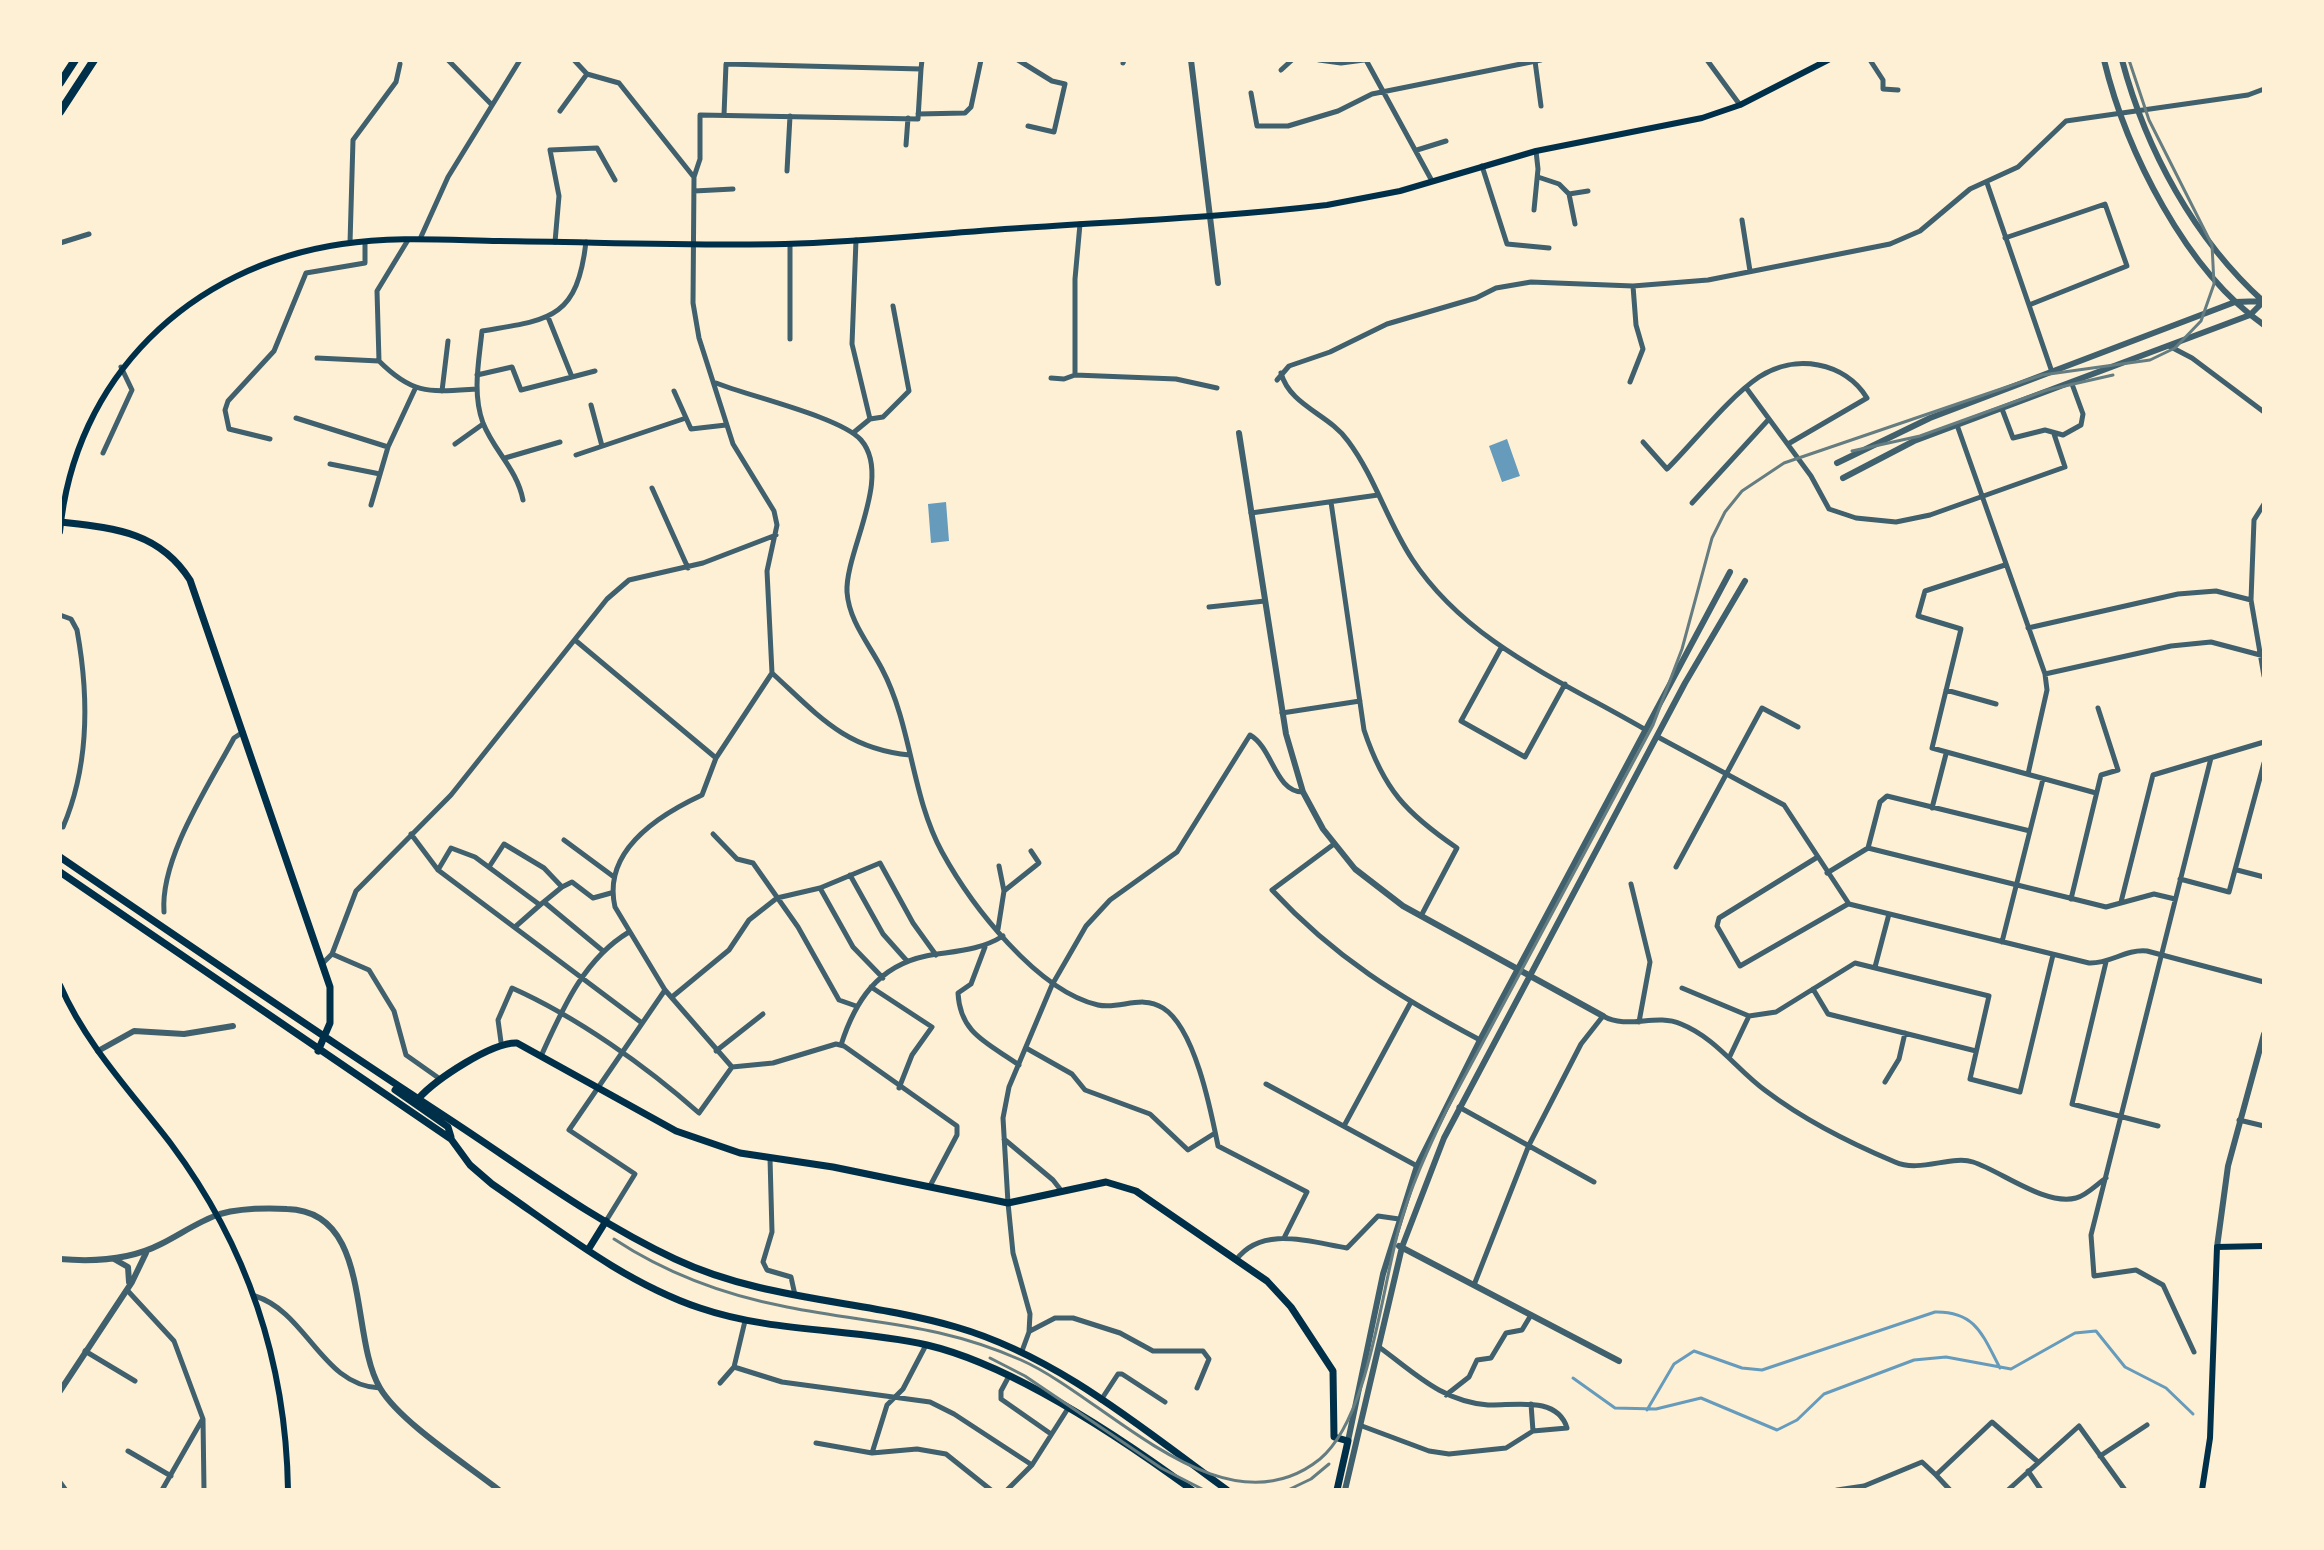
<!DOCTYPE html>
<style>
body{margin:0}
#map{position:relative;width:2324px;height:1550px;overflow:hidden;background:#fdf0d5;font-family:"PT Sans",sans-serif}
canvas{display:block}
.frame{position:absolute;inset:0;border:62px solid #fdf0d5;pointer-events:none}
</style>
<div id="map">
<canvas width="2324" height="1550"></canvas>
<div class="frame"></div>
</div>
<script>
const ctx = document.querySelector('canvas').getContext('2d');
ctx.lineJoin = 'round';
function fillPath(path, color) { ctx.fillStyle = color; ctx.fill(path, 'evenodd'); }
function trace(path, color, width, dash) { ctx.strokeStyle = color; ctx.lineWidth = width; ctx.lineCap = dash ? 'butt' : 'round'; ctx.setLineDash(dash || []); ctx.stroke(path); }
fillPath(new Path2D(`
 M1507,439L1520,476L1502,482L1489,446Z
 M946,502L949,541L931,543L928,504Z`), '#669bbc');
trace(new Path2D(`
 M1573,1378L1615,1408L1656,1409L1701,1398L1777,1430L1797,1420L1824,1394L1914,1360L1946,1357L2011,1369L2075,1333L2096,1331L2125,1367L2166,1388L2193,1414
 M1647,1410L1674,1364L1694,1351L1742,1368L1762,1370L1935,1312C1976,1311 1983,1336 2000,1368`), '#669bbc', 3);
trace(new Path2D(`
 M448,60L492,105
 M574,60L587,74L619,83L693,176
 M1018,60L1052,81L1065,84L1054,132L1028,126
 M1319,60L1341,63L1364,60
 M1366,60L1432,181
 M1707,60L1740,105
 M1870,60L1883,80V89L1898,90
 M1535,61L1541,106
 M1123,63L1124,60
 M921,69L922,60
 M1281,70L1292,60
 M1251,93L1257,126H1288L1338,111L1372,94L1541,60
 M560,111L587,74
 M918,114L965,113L971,107L981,60
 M724,115L726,64L921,69L918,119L700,115V159L694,177L693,303L699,338L733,444L774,511L777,525L767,571L772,673L716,758L702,795C659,815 602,851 615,907L665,990L732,1067L773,1063L836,1044L844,1046L957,1126V1135L930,1186
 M906,145L908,118
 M1417,150L1446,141
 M1482,166L1507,244L1549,248
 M787,171L790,116
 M1538,177L1559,184L1569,194L1588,191
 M1987,183L2052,372
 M694,191L733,189
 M1569,194L1575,224
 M1534,210L1538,169L1536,151
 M1742,220L1750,271
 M2005,238L2105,204L2127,266L2029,305
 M420,239L448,177L520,60
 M408,240L377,291L379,361C413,395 429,392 476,389
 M856,240L852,344L870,419
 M555,242L559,196L550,150L597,148L615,180
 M60,243L89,234
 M350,243L353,140L396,82L400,64
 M790,339V244
 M2169,346L2192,358L2264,412
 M317,358L379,361
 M1281,373C1290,406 1329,414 1348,441C1375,477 1387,521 1412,559C1467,643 1562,681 1646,730
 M477,375L512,367L521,390L572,377L548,317
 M1075,375V279L1080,224
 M572,377L595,371
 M1051,378L1064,379L1075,375L1176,379L1217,388
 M1277,380L1289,366L1330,352L1387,324L1476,298L1496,288L1531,282L1633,286L1708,280L1890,244L1920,231L1970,189L2018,167L2066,121L2248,95L2264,89
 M1630,382L1643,349L1636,325L1633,286
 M716,383C748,396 841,417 861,440C893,477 845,552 847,592C849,621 869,644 882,669C912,726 911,795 942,852C971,905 1037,991 1098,1005C1120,1010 1141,994 1163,1008C1195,1028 1211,1111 1218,1146L1307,1192L1284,1238
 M1747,389L1811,476L1829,509L1856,518L1896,522L1930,515L2065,467L2054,434
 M442,391L448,341
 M674,391L691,429L726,425
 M591,405L602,446
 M2002,409L2013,438L2045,430L2063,435L2081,425L2083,414L2072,384
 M296,418L388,447
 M1957,425L2045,674L2047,690L2028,774
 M853,433L870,419L883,417L909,391L893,306
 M270,439L229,429L225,410L228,401L274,351L306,273L365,263V242
 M1643,442L1667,469C1694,442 1729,397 1759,377C1795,353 1845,362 1867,398L1788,444
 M455,444L483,424
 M103,453L132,390L121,367
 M576,455L686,418
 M505,458L560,442
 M330,464L380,474
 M652,488L688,568
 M523,500C517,469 494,451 483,423C472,393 479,361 482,331C550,320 577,319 586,242
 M1331,502L1364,730C1384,790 1406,813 1457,848L1421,916
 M1692,503L1769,419
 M371,505L388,447L415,389
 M1251,513L1378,495
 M2005,565L1925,591L1918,616L1961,629L1932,748L2096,793
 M2251,600L2254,520L2264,504
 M1209,607L1265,601
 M60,615L71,619L77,630C89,696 90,764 63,827
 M2028,628L2178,594L2216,591L2251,600L2264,676
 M575,640L716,758
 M1501,648L1461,721L1525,757L1565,684
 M772,673C818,715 845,749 910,755
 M2045,674L2171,646L2211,642L2264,656
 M1946,690L1996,704
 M1282,713L1360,701
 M1658,737L1784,805L1849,904L2089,963C2110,964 2125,949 2147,951L2264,982
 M1932,808L1946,754
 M411,834L438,870L642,1023
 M713,834L737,859L753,863L798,927L839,1000L856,1006
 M564,840L614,877
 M1334,844L1272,890C1335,958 1399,997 1480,1040
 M1868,848L2106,907L2154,894L2175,899
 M1816,858L1719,918L1717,926L1740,966L1848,904
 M999,866L1004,891
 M489,867L504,844L544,868L562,887L572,882L593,898L611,893
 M1676,867L1762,708L1798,727
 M438,870L451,848L475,857L540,905L562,887
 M2237,870L2264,877
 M1827,873L1868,848L1880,802L1887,796L2030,831
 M850,875L883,934L907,961
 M2180,879L2229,892L2264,763
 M1631,884L1650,962L1639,1022
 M820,888L853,947L883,978
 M2071,899L2101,775L2118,770L2098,708
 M544,902L603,951
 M2121,902L2153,775L2264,742
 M164,912C160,858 209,785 234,738L243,732
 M515,927L540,905
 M998,929L1004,891L1039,863L1031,851
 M2002,942L2043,779
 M985,947L971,984L958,993C960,1034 988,1043 1019,1065
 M332,954L369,970L394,1011L406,1055L440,1079
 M2106,962L2072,1104L2158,1126
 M322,964L332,954L356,891L451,795L607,599L629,580L703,563L776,535
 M1875,967L1889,914
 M871,987L932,1027L912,1055L899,1088
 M1682,988L1749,1016
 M1813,989L1828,1014L1976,1051
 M672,997L729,950L749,920L777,898L820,888L880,863L913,923L936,955
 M501,1042L498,1020L512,988C577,1017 646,1066 699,1113L732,1067
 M841,1045C855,1001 878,966 926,956C954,951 979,951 1003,936
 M1026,1048L1072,1074L1085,1090L1150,1114L1188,1150L1215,1133
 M716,1051L763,1014
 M542,1054C563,1008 584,959 629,932
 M1730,1056L1749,1016L1776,1012L1855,963L1989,996L1970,1079L2020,1092L2053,955
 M1885,1082L1899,1059L1905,1033
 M1266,1084L1417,1166
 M1459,1107L1594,1182
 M2239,1120L2264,1126
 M1344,1126L1411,1002
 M1004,1139L1053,1180L1060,1189
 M770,1158L772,1232L763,1262L767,1270L791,1277L795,1295
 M606,1221L635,1174L569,1130L665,990
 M1236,1260C1262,1225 1310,1242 1347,1248L1378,1216L1399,1219
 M1474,1285L1529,1145L1581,1044L1603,1016C1628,1030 1655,1013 1681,1024C1716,1038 1737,1070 1766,1091C1803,1119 1852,1144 1895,1162C1919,1173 1952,1155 1973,1162C2001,1171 2045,1206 2076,1198C2086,1196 2097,1184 2106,1178
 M127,1290L174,1341L203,1419L204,1490
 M255,1296C307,1312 322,1386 380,1388
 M1030,1331L1055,1318H1073L1120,1333L1153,1351H1203L1209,1359L1197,1388
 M85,1351L135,1381
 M1022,1351L1029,1332L1030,1314L1013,1253L1008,1203L1003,1118L1009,1087L1052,985L1086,926L1110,900L1177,852L1250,735C1273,748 1275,792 1303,792
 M2194,1352L2163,1285L2136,1270L2094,1276L2091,1235L2211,758
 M734,1367L782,1382L930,1402L954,1414L1032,1465
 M1009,1376L1001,1391V1399L1051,1434
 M720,1383L734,1367L745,1321
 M1446,1395L1469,1377L1477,1360L1491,1358L1506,1333L1522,1330L1531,1315
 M1101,1400L1118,1374H1122L1165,1402
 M1531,1404L1533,1431
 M1362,1426L1429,1451L1449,1454L1506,1448L1533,1431L1567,1428C1557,1395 1513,1406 1488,1405C1441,1401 1415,1373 1379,1347
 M816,1443L872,1453L917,1449L946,1454L991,1490
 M128,1451L171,1476
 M872,1453L887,1405L903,1389L926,1345
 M2100,1456L2147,1425
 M2028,1471L2041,1490
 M1936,1475L1950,1490
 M162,1490L202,1420
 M1007,1490L1032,1465L1067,1410
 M1837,1490L1864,1486L1922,1462L1936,1475L1992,1422L2038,1462
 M2008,1490L2079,1426L2125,1490`), '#3f606c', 5);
trace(new Path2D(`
 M1191,60L1218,283
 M2104,60C2126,151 2186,271 2264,325
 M2122,60C2146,150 2194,239 2264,302
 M1239,433L1286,734L1303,792L1323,829L1355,869L1403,906L1603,1016
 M1837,463L1930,418L2235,302L2264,301
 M1843,478L1914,441L2250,315L2262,303
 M98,1051L134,1031L184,1034L233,1026
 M1399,1246L1619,1361
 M2217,1247L2228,1166L2264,1034
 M60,1259C94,1262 130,1260 161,1244C181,1234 199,1221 220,1214C241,1208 265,1208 287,1209C373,1211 349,1336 380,1388C400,1422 466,1464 499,1490
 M114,1259L128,1267L129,1282
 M60,1391L132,1282L146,1253
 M1348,1441L1383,1274L1417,1166L1480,1040L1730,572
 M60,1483L65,1490
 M1345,1490L1402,1247L1444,1138L1685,683L1745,581`), '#3f606c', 6);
trace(new Path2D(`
 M60,532C74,378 190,266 342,244C393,236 447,240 499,241C594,242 690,246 785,244C864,242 942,233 1021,228C1123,221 1226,217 1327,205L1400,191L1536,151L1702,118L1740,105L1828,60
 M60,985C86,1045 132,1093 171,1144C248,1247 286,1362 288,1490
 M2202,1490L2210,1438L2217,1247L2264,1246`), '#003049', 6);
trace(new Path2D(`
 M60,522C113,528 159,531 190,580L330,987V1023L318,1051
 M60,857C190,946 320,1035 452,1121C525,1169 596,1222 675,1259C764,1301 864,1300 956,1327C1057,1356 1143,1429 1227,1490
 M60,872L451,1139L470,1165L492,1184C558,1229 623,1282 700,1308C773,1333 852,1328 927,1345C1012,1365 1121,1438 1192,1490
 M395,1090L448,1127L451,1137
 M418,1099C436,1079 492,1042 517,1043L676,1131L740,1153L833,1167L1008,1203L1106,1182L1136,1191L1267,1281L1291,1307L1333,1371L1334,1437L1348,1441L1337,1490
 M588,1250L606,1221`), '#003049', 7);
trace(new Path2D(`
 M60,83L75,60
 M60,112L94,60`), '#003049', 8);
trace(new Path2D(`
 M1852,451L1920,436L2047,390L2113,375
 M614,1239C667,1274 724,1295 787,1307C872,1324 938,1323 1021,1360C1107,1398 1223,1537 1320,1459C1369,1418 1381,1292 1399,1228C1410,1188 1428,1149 1446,1111L1653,725L1682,649L1712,538L1725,512L1742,491L1784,463L2042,375L2150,360L2175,348L2201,321L2214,284L2212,245L2149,120L2129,60
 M990,1358L1025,1376L1161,1468L1204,1490
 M1288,1490L1311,1479L1329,1464`), '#657d81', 3);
</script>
